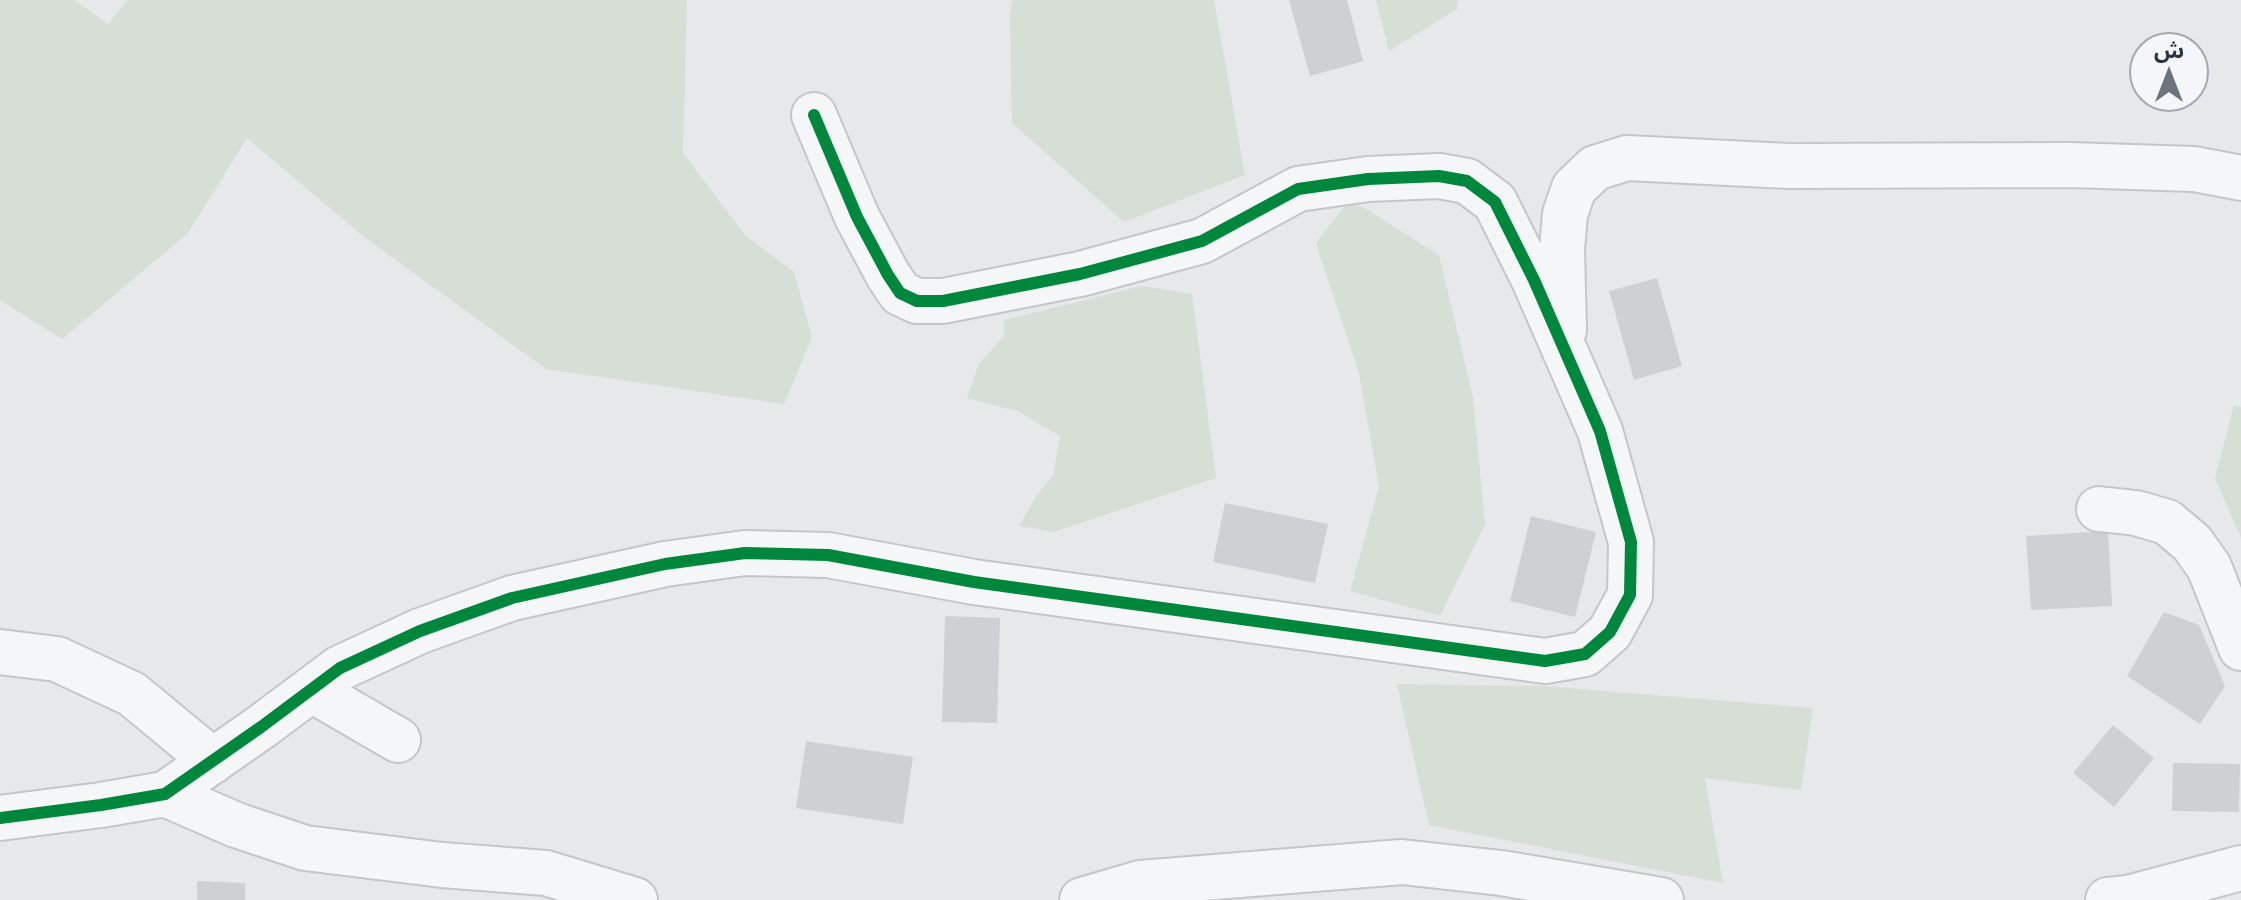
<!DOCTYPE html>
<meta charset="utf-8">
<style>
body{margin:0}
#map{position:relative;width:2241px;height:900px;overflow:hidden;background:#e6e8ea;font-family:"Archivo Narrow","Noto Sans Arabic",sans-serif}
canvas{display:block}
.north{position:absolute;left:2129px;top:32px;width:80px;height:80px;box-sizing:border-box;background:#f4f6f9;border:2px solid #a4a8b1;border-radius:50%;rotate:0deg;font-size:22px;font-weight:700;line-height:32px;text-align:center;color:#2b3445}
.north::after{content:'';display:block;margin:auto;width:28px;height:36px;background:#6c737f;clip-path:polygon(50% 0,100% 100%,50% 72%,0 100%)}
</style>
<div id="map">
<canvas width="2241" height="900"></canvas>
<div class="north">ش</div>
</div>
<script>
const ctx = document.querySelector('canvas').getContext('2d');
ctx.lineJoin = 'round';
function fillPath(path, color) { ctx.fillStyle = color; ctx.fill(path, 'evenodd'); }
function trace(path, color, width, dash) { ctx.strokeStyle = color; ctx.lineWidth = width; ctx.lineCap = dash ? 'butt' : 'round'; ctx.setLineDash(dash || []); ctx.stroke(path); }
fillPath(new Path2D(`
 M0,0H74L108,24L128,0H687L683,153L745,235L794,272L812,337L784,404L546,369L364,237L247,138L188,233L62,339L0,300Z
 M1012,0H1214L1245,175L1124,222L1012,123L1010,15Z
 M1376,0H1458L1457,9L1389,51Z
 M1350,199L1439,255L1473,397L1485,525L1440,616L1350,591L1379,487L1359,373L1316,243Z
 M1142,286L1192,294L1216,478L1054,532L1019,526L1035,498L1053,475L1060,436L1017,411L967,398L979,364L1004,336V320Z
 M2234,405L2241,407V538L2215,478Z
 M1397,684L1544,686L1813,708L1801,790L1705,778L1723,883L1429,825Z`), '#d6ded6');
fillPath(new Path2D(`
 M1289,0H1347L1363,61L1310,76Z
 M1657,278L1682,366L1634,380L1609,291Z
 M1225,503L1328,524L1315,583L1213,562Z
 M1531,516L1596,532L1575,617L1510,601Z
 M2108,531L2112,606L2031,610L2026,536Z
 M2164,612L2199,625L2225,686L2200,724L2127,676Z
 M945,616L1000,618L997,723L942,722Z
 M2113,725L2154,758L2114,807L2073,773Z
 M806,741L913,757L903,824L796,808Z
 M2173,763L2240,764L2239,812L2172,811Z
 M197,881L245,883V900H197Z`), '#ced0d3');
const minor = new Path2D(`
 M1564,330L1562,249L1565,214L1574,188L1595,168L1627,158L1788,166L2070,165L2194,169L2241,178
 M2099,509L2136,513L2167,522L2192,543L2209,567L2241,648
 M0,652L57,659L132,694L213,761
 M312,690L398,740
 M165,794L236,825L305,848L442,865L546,873L635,900
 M0,818L101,805L165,794L261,727L340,668L420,631L512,598L665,564L745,553L828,555L974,582L1545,661L1585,654L1610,632L1630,595L1631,542L1600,431L1534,280L1495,202L1467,181L1439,176L1368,179L1298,189L1202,241L1080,274L943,301H917L900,293L888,275L857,217L814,115
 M1082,900L1140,883L1402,862L1501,873L1661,900
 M2108,900L2128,898L2241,868`);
trace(minor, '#c4c6c8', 48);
trace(minor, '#f5f6f7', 44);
trace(new Path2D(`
 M0,818L101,805L165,794L261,727L340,668L420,631L512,598L665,564L745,553L828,555L974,582L1545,661L1585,654L1610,632L1630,595L1631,542L1600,431L1534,280L1495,202L1467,181L1439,176L1368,179L1298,189L1202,241L1080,274L943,301H917L900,293L888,275L857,217L814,115`), '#00873e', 12);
</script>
